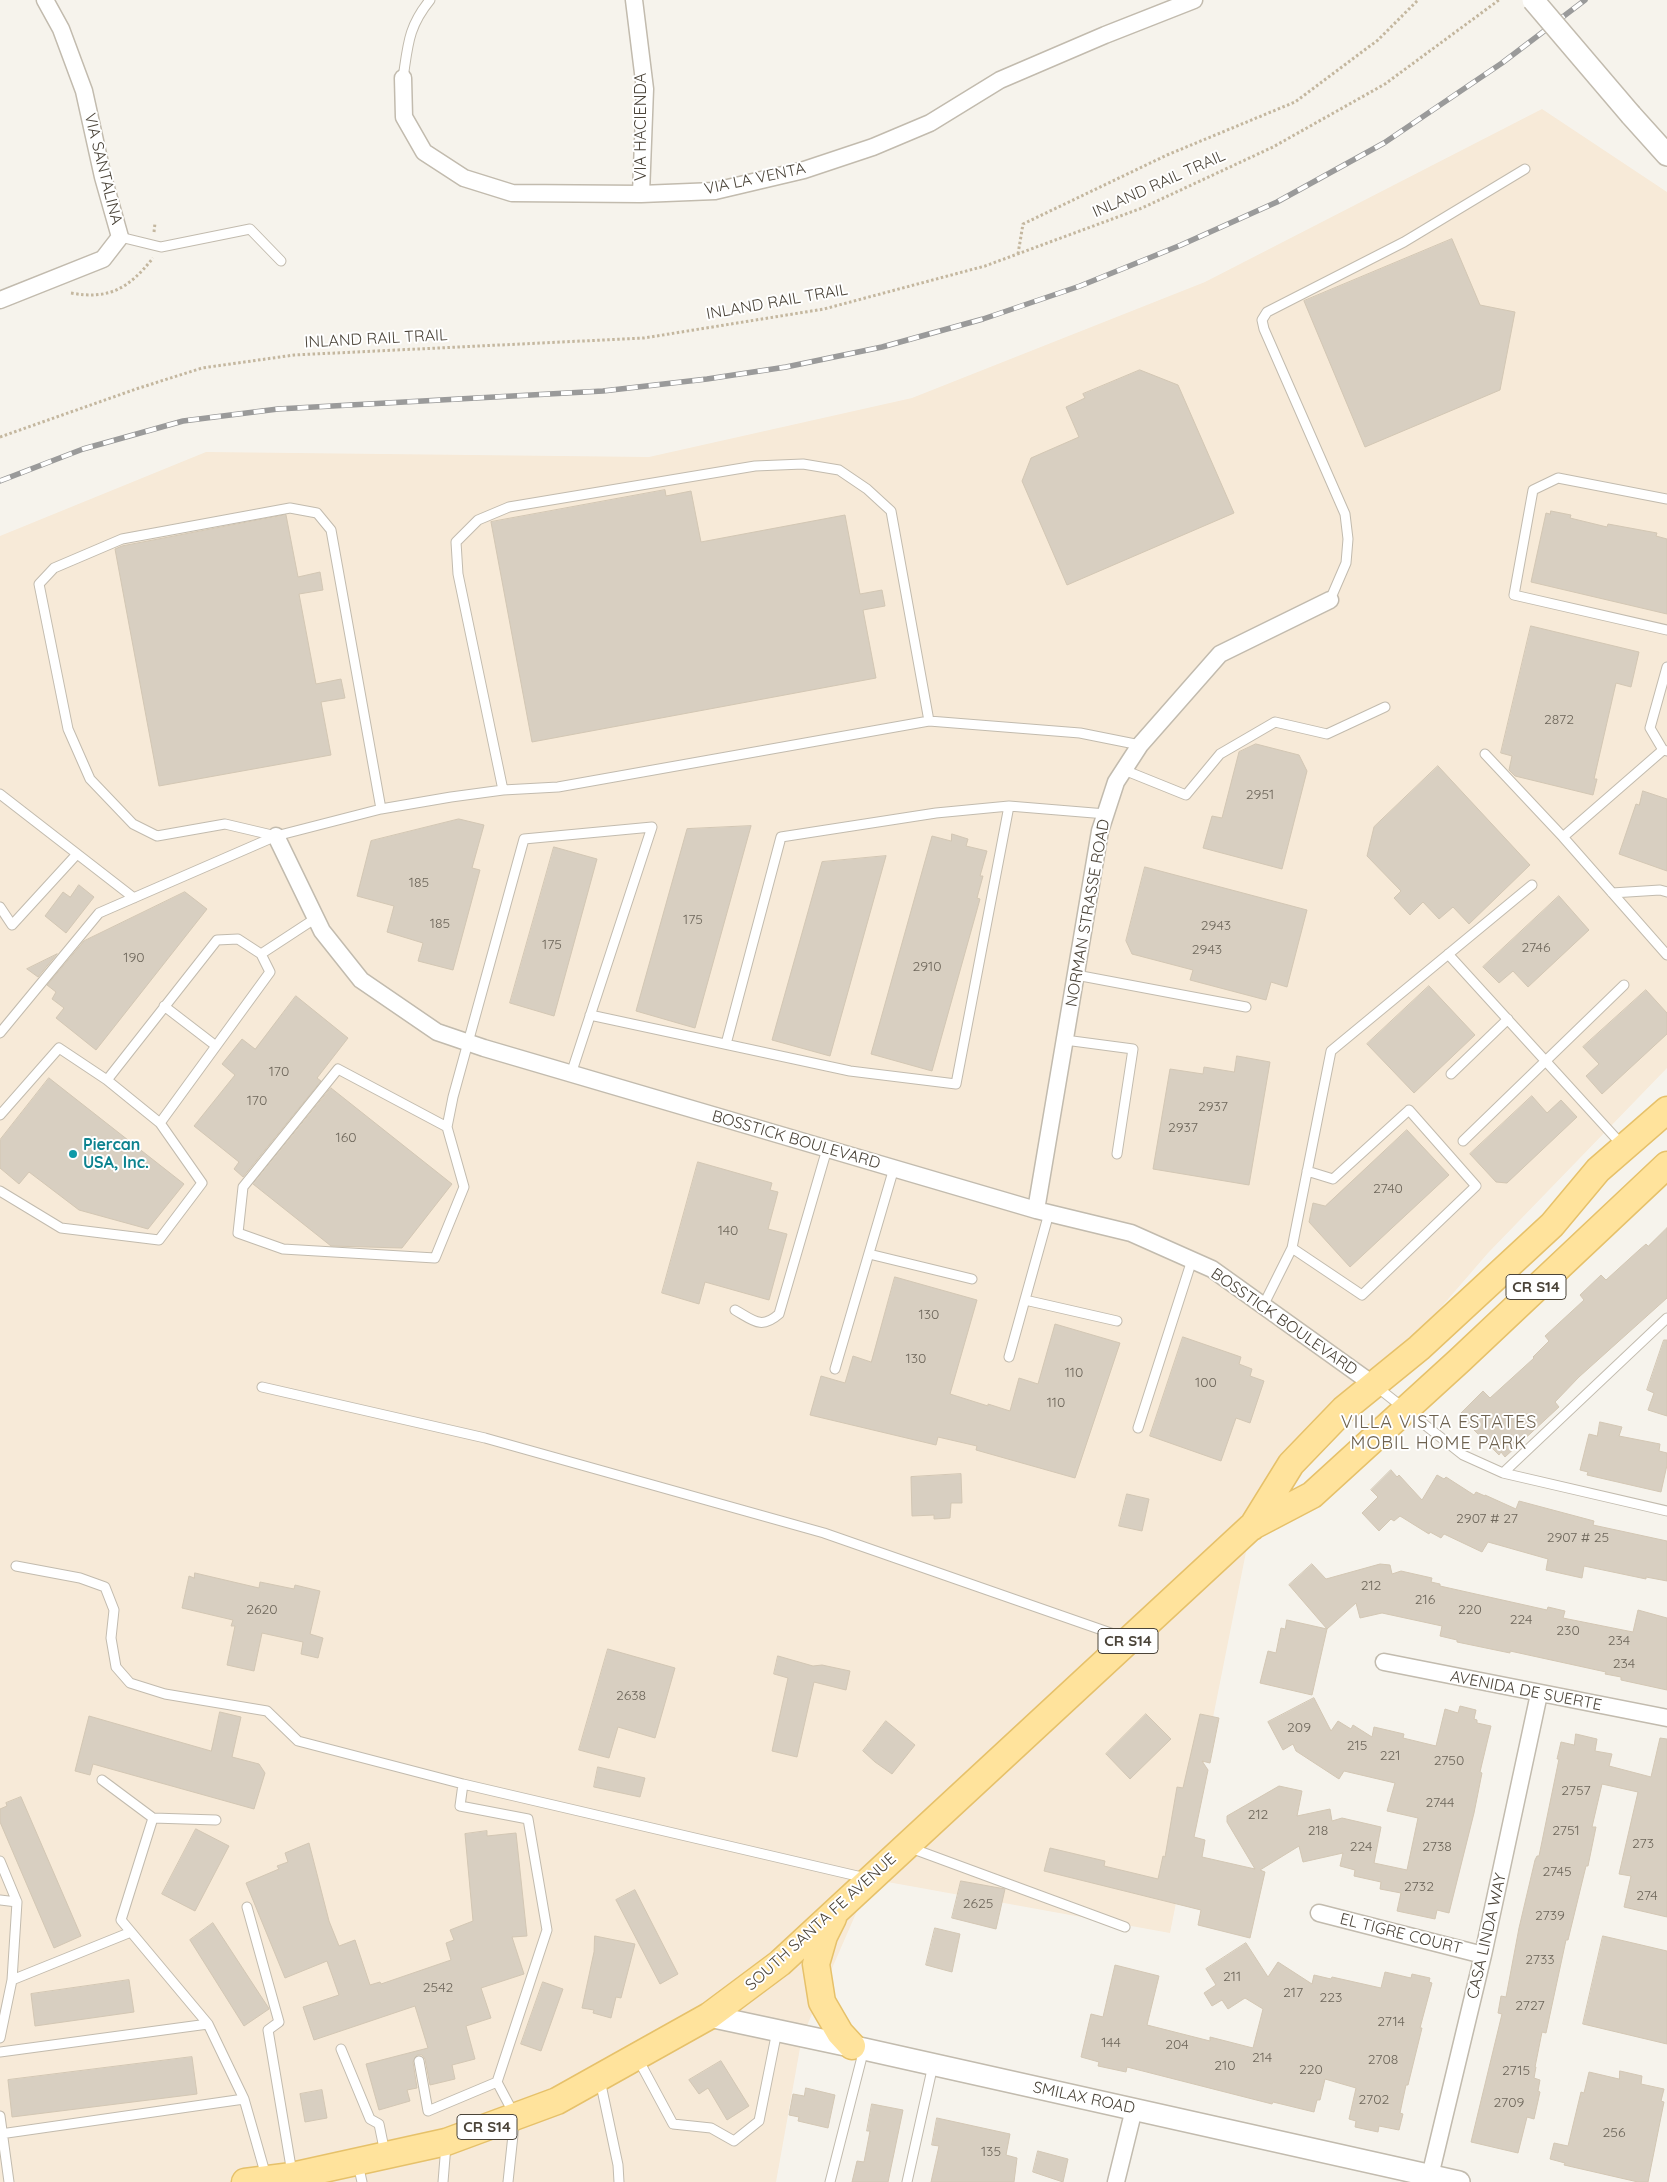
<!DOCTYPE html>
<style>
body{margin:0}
canvas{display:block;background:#f6f3ec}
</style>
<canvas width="1667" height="2182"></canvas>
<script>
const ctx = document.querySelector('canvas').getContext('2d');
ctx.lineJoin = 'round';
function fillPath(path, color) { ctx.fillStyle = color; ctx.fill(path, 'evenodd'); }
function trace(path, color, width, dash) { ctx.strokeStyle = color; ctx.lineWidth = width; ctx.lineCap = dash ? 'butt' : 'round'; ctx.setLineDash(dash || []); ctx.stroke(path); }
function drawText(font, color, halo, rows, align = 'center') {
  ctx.font = font + ' Quicksand,sans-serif'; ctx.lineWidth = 4; ctx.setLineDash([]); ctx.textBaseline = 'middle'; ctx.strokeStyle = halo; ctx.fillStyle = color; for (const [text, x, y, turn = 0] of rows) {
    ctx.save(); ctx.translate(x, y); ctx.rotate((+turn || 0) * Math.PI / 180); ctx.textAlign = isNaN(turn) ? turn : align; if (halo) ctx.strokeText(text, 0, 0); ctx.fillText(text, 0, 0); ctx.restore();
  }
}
fillPath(new Path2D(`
 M1542,109L1667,192V1068L1488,1253L1251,1527L1170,1933L871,1879L802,2037L776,2182H0V536L206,452L649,457L912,398L1205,282Z`), '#f7ead8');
const building = new Path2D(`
 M1452,239L1480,305L1515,312L1500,390L1365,447L1304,301Z
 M1140,370L1178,385L1234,513L1067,585L1022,481L1031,458L1079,437L1066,407L1085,398L1083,394Z
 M665,490L666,496L691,491L701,542L845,515L860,594L882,590L885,606L863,610L876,678L532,742L491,522Z
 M1551,511L1571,515L1570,518L1607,527L1608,524L1657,533L1656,536L1667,539V614L1531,582L1546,513L1550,514Z
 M286,515L298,577L320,572L323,590L299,594L316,684L341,679L345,698L321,702L331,755L159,786L115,549L122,546Z
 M1531,626L1639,652L1631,687L1616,683L1594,779H1597L1593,795L1515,776L1509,770L1512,756L1501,753Z
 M1256,744L1299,755L1307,771L1282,869L1203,848L1212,816L1222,818L1239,752Z
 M1438,766L1530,865L1469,924L1453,907L1439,919L1423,902L1410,915L1394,898L1401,891L1367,856L1374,827Z
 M1643,791L1667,799V871L1619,854L1636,804L1639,805Z
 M459,819L484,825L472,868L480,870L453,970L418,961L423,943L387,932L394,906L357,896L371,841Z
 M751,826L695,1028L636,1011L687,829Z
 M952,834L968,839L966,846L987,851L980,876H983L977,898L980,899L932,1071L871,1054L932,836L951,841Z
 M554,847L597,859L554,1016L510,1003Z
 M886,856L830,1056L772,1040L822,862Z
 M1145,867L1307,910L1287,987L1271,982L1266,1000L1190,980L1193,970L1132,954L1126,941Z
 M79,885L94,897L66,933L45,916L63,892L70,897Z
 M185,892L207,909L96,1050L56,1018L64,1008L52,999L56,992L47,985L84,941Z
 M1559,896L1589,930L1528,987L1513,971L1499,983L1483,967Z
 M57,954L38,977L27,969Z
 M1429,986L1475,1035L1414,1093L1367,1044Z
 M1646,990L1667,1013V1034L1602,1094L1586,1076L1599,1064L1583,1047Z
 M296,996L348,1038L317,1078L321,1081L243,1177L234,1169L239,1162L194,1126L235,1075L222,1064L242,1039L255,1049Z
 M1237,1056L1270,1062L1249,1185L1153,1169L1170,1069L1203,1074L1204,1067L1234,1072Z
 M49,1078L184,1184L148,1229L79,1210L29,1172L19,1184L0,1168V1140Z
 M331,1088L452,1184L402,1248L331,1246L253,1184Z
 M1532,1096L1547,1113L1561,1100L1577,1117L1507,1183L1496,1182L1470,1154Z
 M1407,1130L1449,1175L1350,1267L1309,1222L1313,1203L1325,1206Z
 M698,1162L772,1183L770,1190L778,1192L768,1229L787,1234L769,1300L705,1282L699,1304L662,1293Z
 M1667,1228V1298L1579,1377L1555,1402L1559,1407L1505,1457L1501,1452L1499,1455L1459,1415L1483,1391L1490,1398L1534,1358L1533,1357L1549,1341L1545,1336L1584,1300L1580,1295L1601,1275L1606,1280L1639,1250L1646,1244L1648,1246Z
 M895,1277L977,1300L950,1394L988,1406V1404L1010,1411L1019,1378L1038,1384L1055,1324L1120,1343L1075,1478L976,1450L977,1446L938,1437L936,1445L810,1415L821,1376L845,1383L853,1356L871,1362Z
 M1183,1337L1241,1357L1239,1364L1252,1369L1250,1376L1264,1381L1250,1423L1236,1418L1221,1461L1150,1436Z
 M1664,1340H1667V1416L1648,1410L1654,1393L1647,1390Z
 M1600,1422L1622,1427L1619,1436L1660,1444L1659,1451L1667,1453V1465L1661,1492L1587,1475L1588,1472L1580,1470L1589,1434L1597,1436Z
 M1391,1470L1397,1477L1399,1475L1422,1500L1437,1475L1444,1479L1446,1477L1474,1495L1476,1492L1485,1496V1495L1516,1509L1519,1501L1594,1521L1593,1525L1667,1541V1581L1646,1577V1579L1584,1566L1582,1578L1546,1570L1548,1559L1488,1542L1482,1552L1444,1534L1441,1538L1430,1532L1429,1534L1400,1516L1394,1521L1391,1519L1379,1531L1362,1513L1378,1497L1371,1490Z
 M961,1474L962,1503H951L950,1518L934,1519V1515L912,1516L911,1477Z
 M1127,1494L1149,1499L1142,1531L1119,1526Z
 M1312,1564L1326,1579L1380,1564L1390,1565L1392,1574L1401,1571L1432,1578L1431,1582L1440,1584V1586L1547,1610L1548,1607L1565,1611L1563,1618L1633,1632L1638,1610L1667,1618V1690L1621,1680V1677L1605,1674L1606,1672L1510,1651V1653L1457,1642V1640L1440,1636L1442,1626L1382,1613L1360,1618L1356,1603L1327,1629L1289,1585Z
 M195,1573L259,1588L260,1582L294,1589L295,1585L320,1591L310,1634L323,1638L318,1658L301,1654L303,1642L262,1633L254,1671L227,1665L235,1626H231L233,1620L182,1608L189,1576L194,1578Z
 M1287,1620L1327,1629L1312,1695L1260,1683L1268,1651L1276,1653L1281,1628L1285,1629Z
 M608,1649L675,1668L655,1738L618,1727L609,1758L579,1750Z
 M778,1656L813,1666L822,1665L850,1671L846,1690L814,1682L797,1757L772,1751L788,1678L774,1674Z
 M1314,1698L1331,1731L1338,1721L1351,1729L1353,1725L1372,1737L1374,1727L1404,1734L1403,1738L1436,1746L1445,1709L1458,1713L1460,1706L1476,1710L1474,1719L1477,1720V1723L1491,1726L1480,1772L1482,1773L1474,1813L1449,1913L1437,1910L1435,1919L1397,1911L1401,1893L1380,1889L1381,1882L1354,1876L1355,1870L1340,1866L1343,1853L1303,1862L1299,1846L1260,1870L1265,1872L1250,1938L1198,1925L1201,1910L1044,1871L1050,1848L1105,1861L1104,1866L1158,1879L1163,1856L1165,1857L1177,1787L1183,1788L1200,1714L1219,1718L1210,1763L1202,1761L1208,1770L1194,1837L1205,1840L1202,1857L1255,1869L1227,1822V1816L1279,1786L1302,1791L1297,1816L1330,1809L1332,1821L1342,1818L1381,1827L1374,1863L1407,1870L1418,1818L1387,1811L1395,1783L1344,1771L1339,1779L1296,1751L1293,1744L1283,1750L1268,1722Z
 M220,1712L241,1717L232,1757L259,1764L265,1773L254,1809L93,1764L90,1775L75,1771L89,1716L211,1751Z
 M1146,1714L1171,1739L1130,1779L1106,1754Z
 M886,1721L915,1745L892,1774L875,1762L863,1751Z
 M1576,1734L1597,1739L1595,1751L1612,1754L1609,1766L1651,1777L1660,1738L1667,1739V1917L1624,1907L1631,1876L1619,1874L1638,1792L1602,1784L1592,1827H1596L1588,1866H1586L1568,1940H1566L1546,2033L1542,2032L1535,2067H1536L1534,2078L1540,2080L1538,2091L1540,2092L1534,2119L1527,2117L1518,2153L1471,2142L1502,2014L1498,2013L1501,1996L1506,1997L1519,1928L1535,1860L1537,1856H1539L1559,1759H1557L1561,1742L1574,1745Z
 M598,1767L645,1778L640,1797L594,1787Z
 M21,1797L81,1936L54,1948L0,1822V1809L7,1806L6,1803Z
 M196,1829L229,1846L195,1911L162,1894Z
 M487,1831V1836L516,1833L527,1936L512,1937L524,1974L481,1988L491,2018L466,2026L475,2059L452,2065L455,2079L430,2085L425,2059L422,2055H417L413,2062L417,2088L407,2090L410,2101L379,2110L366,2064L428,2048L415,2006L314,2040L303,2007L339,1995L327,1961L285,1978L246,1883L279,1869L277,1866L288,1862L285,1853L309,1843L329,1921L339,1946L355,1940L370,1985L380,1982L381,1984L451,1960L446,1943L454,1940L450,1930L473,1921L465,1834Z
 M961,1881L1005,1889L996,1929L952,1918Z
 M635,1890L678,1974L660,1984L616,1900Z
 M213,1923L268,2007L269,2009L244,2026L190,1940Z
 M935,1928L960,1934L952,1972L926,1965Z
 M595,1936L635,1944L621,1998L616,1997L611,2018L593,2013L594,2010L582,2008L594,1952Z
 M1603,1936L1667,1951V2044L1583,2024Z
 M1246,1943L1268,1977L1278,1962L1312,1984L1314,1975L1331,1979L1332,1977L1381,1988L1385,1972L1411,1978L1412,1974L1430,1978L1429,1982L1432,1983L1420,2028H1422L1408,2085H1406L1400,2113L1403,2114L1399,2130L1379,2126L1378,2132L1355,2127L1356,2121L1349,2119L1356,2088L1325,2079L1320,2100H1317L1314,2112L1273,2102L1272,2104L1127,2067L1126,2072L1098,2066L1099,2062L1081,2057L1091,2014L1103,2017L1115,1965L1159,1976L1147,2025L1210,2041V2037L1253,2048L1263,2009L1245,1998L1228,2009L1222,2000L1212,2006L1204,1993L1216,1985L1206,1969Z
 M129,1980L134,2012L35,2026L31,1994Z
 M543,1982L563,1989L541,2051L521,2044Z
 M192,2057L197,2094L12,2117L8,2080Z
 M721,2061L749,2106L727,2120L708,2088L699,2094L689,2080Z
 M1620,2071L1642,2076L1641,2084L1664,2089L1661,2101L1664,2102L1648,2182H1638L1564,2165L1565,2163L1550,2159L1554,2143L1568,2146L1581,2092L1584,2093L1589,2072L1619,2079Z
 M806,2088L835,2095L828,2128L798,2121L799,2117L789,2115L793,2094L804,2096Z
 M322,2090L327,2118L305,2122L300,2094Z
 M872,2104L903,2110L888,2182H852L857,2161L864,2162L870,2131H867Z
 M937,2118L1010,2134L1006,2155L1017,2158L1014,2182H931L939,2146L932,2145Z
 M1038,2151L1068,2159L1063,2182L1033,2172Z`);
fillPath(building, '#d8cfc1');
trace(building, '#d3c7b4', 1);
const service = new Path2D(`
 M403,78C408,45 408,27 430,0
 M120,237L161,247L250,229L281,261
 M1667,499L1558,478L1533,490L1514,595L1667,630
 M1330,600L1346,563L1348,539L1345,514L1264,329L1262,320L1267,312L1404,242L1525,169
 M1667,751L1663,750L1650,728L1667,667
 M1485,754L1563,837L1667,955
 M1124,770L1186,795L1220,754L1275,722L1327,734L1385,707
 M503,790L458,574L456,542L478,520L509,507L755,466L803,464L839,470L867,489L891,511L929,721
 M0,794L134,898
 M276,836L225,824L157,836L133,824L90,779L68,729L39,584L54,568L122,539L290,508L317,513L331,530L381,809
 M1563,837L1663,750
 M1612,893L1660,890L1667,892
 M0,907L12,925L77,854
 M261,954L270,972L160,1123L107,1080L217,940L238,939L261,954L316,918
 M1448,954L1623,1146
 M1076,975L1246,1007
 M164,1006L216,1046
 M590,1015L850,1071L956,1084L1009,806L1106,814
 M0,1033L99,913L276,836L381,809L451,797L503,790L558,787L929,721L1080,733L1140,745
 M1065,1040L1133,1049L1117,1154
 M726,1044L781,837L936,813L1009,806
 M1451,1074L1508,1019
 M0,1115L59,1048L107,1080
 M447,1127L464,1187L435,1258L283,1249L238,1233L243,1187L338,1069L447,1127L453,1097L524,839L652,827L571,1074
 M1463,1141L1624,985
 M0,1191L61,1228L159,1240L202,1183L160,1123
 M1292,1248L1362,1295L1476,1186L1409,1110L1333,1179L1307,1171
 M869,1254L972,1279
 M1025,1300L1117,1321
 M1263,1306L1292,1248L1331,1051L1532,885
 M735,1310C753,1320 761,1330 779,1314L827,1149
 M1009,1357L1049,1213
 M835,1369L894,1168
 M262,1387L485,1438L824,1533L1125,1638
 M1377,1387L1463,1455L1503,1473L1667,1511
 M1138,1428L1192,1260
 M1503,1473L1667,1318
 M16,1566L80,1578L105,1587L114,1610L111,1638L116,1667L130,1683L165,1694L267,1711L298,1741L463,1784
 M102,1780L153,1818L121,1920L208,2024L244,2099
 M153,1818L216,1820
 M908,1847L1125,1927
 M0,1861L17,1902
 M0,1900L17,1902L12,1980
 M247,1907L279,2022L268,2030L292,2173
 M0,2038L12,1980L131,1932
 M341,2049L370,2119L379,2124L385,2153
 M0,2052L208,2024
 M638,2059L673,2124L711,2128L734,2141L759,2121L777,2031
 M419,2061L428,2111L497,2082L515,2116L508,2182
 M600,2080L618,2165L619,2182
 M497,2082L547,1930L528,1819L460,1806L463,1784L866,1878
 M0,2116L9,2182
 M0,2134L244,2099L266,2176
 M358,2164L362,2182
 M443,2182L446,2145
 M830,2182L864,2049
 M907,2182L933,2065`);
const minor = new Path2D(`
 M634,0L645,89L641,194
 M403,78L404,117L424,152L464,178L512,193L641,194L715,191L804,170L873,147L930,123L1000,80L1105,35L1194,0
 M0,300L103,259L120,237L103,177L84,91L61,29L45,0
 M276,836L322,931L361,980L437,1032L484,1048L1036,1210L1131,1233L1212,1269L1374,1385
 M1036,1210L1100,831L1116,782L1140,745L1220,654L1330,600
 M1384,1662L1667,1718
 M1319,1913L1483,1955
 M1430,2176L1483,1955L1539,1694
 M1116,2182L1134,2109`);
const tertiary = new Path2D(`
 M1631,115L1667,155
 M709,2016L864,2049L1459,2182`);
const primary = new Path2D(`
 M1252,1527L1291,1464L1344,1409L1419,1348L1552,1225L1598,1170L1667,1110
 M833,1918L824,1936L816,1964L822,2002L840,2033L852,2046
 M245,2182L292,2176L446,2142L557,2101L709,2016L780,1963L1251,1527L1312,1495L1460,1360L1667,1165`);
trace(service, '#c2bbae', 11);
trace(minor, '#c2bbae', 19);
trace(tertiary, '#c2bbae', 24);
trace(primary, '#e6c16a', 29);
trace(new Path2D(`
 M154,232L155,223
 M1018,254L1023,224L1167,155L1295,102L1378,40L1418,0
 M71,293C110,300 129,288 153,258
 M0,437L136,389L202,368L294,355L644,338L824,309L985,266L1142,208L1273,147L1385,84L1499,0`), '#c4b79f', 3, [2.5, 2.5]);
trace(service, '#fff', 9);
trace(minor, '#fff', 16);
trace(tertiary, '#fff', 21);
trace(primary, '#ffe39c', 26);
const rail = new Path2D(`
 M0,481L83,449L183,421L278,409L603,391L707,379L786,367L882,347L983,319L1080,286L1181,245L1277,202L1384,143L1502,63L1585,0`);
trace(rail, '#9a9a9a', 5.5);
trace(rail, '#fff', 4, [11]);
const tertiaryBridge = new Path2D(`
 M1533,0L1631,115`);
trace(tertiaryBridge, '#c2bbae', 24, []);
trace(tertiaryBridge, '#fff', 21);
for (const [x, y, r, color] of [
 [73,1154,5,"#0f9aa8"]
]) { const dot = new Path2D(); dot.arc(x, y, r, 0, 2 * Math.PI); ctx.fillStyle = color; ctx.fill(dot); trace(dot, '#fff', 2); }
drawText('14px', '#6e675b', null, [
 ["2872",1559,720],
 ["2951",1260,795],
 ["185",419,883],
 ["175",693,920],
 ["185",440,924],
 ["2943",1216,926],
 ["175",552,945],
 ["2746",1536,948],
 ["2943",1207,950],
 ["190",134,958],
 ["2910",927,967],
 ["170",279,1072],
 ["170",257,1101],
 ["2937",1213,1107],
 ["2937",1183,1128],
 ["160",346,1138],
 ["2740",1388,1189],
 ["140",728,1231],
 ["130",929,1315],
 ["130",916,1359],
 ["110",1074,1373],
 ["100",1206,1383],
 ["110",1056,1403],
 ["2907 # 27",1487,1519],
 ["2907 # 25",1578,1538],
 ["212",1371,1586],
 ["216",1425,1600],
 ["2620",262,1610],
 ["220",1470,1610],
 ["224",1521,1620],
 ["230",1568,1631],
 ["234",1619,1641],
 ["234",1624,1664],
 ["2638",631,1696],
 ["209",1299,1728],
 ["215",1357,1746],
 ["221",1390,1756],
 ["2750",1449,1761],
 ["2757",1576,1791],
 ["2744",1440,1803],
 ["212",1258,1815],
 ["218",1318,1831],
 ["2751",1566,1831],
 ["273",1643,1844],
 ["224",1361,1847],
 ["2738",1437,1847],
 ["2745",1557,1872],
 ["2732",1419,1887],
 ["274",1647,1896],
 ["2625",978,1904],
 ["2739",1550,1916],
 ["2733",1540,1960],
 ["211",1232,1977],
 ["2542",438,1988],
 ["217",1293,1993],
 ["223",1331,1998],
 ["2727",1530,2006],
 ["2714",1391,2022],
 ["144",1111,2043],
 ["204",1177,2045],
 ["214",1262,2058],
 ["2708",1383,2060],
 ["210",1225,2066],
 ["220",1311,2070],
 ["2715",1516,2071],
 ["2702",1374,2100],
 ["2709",1509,2103],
 ["256",1614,2133],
 ["135",991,2152]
]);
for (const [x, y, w] of [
 [1536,1287,60],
 [1128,1641,60],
 [487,2127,60]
]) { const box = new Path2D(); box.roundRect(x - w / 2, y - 12.5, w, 25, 4); ctx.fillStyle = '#fff'; ctx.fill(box); trace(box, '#4b4439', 1); }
drawText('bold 15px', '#4b4439', null, [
 ["CR S14",1536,1287],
 ["CR S14",1128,1641],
 ["CR S14",487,2127]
]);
drawText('16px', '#4b4439', '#fff', [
 ["VIA HACIENDA",641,127,-90],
 ["VIA SANTALINA",103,169,76],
 ["VIA LA VENTA",755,179,-12],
 ["INLAND RAIL TRAIL",1159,184,-24],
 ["INLAND RAIL TRAIL",777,302,-10],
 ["INLAND RAIL TRAIL",376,339,-3],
 ["NORMAN STRASSE ROAD",1088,913,-80],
 ["BOSSTICK BOULEVARD",796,1140,16],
 ["BOSSTICK BOULEVARD",1284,1322,35],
 ["AVENIDA DE SUERTE",1526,1691,11],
 ["SOUTH SANTA FE AVENUE",821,1922,-42],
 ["EL TIGRE COURT",1401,1934,14],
 ["CASA LINDA WAY",1487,1936,-77],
 ["SMILAX ROAD",1084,2098,12]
]);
drawText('bold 16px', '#0d838f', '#fff', [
 ["Piercan",83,1145],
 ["USA, Inc.",83,1163]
], 'left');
ctx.letterSpacing = '1px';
drawText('18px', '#6e6250', '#fff', [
 ["VILLA VISTA ESTATES",1439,1423],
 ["MOBIL HOME PARK",1439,1444]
]);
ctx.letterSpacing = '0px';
</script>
